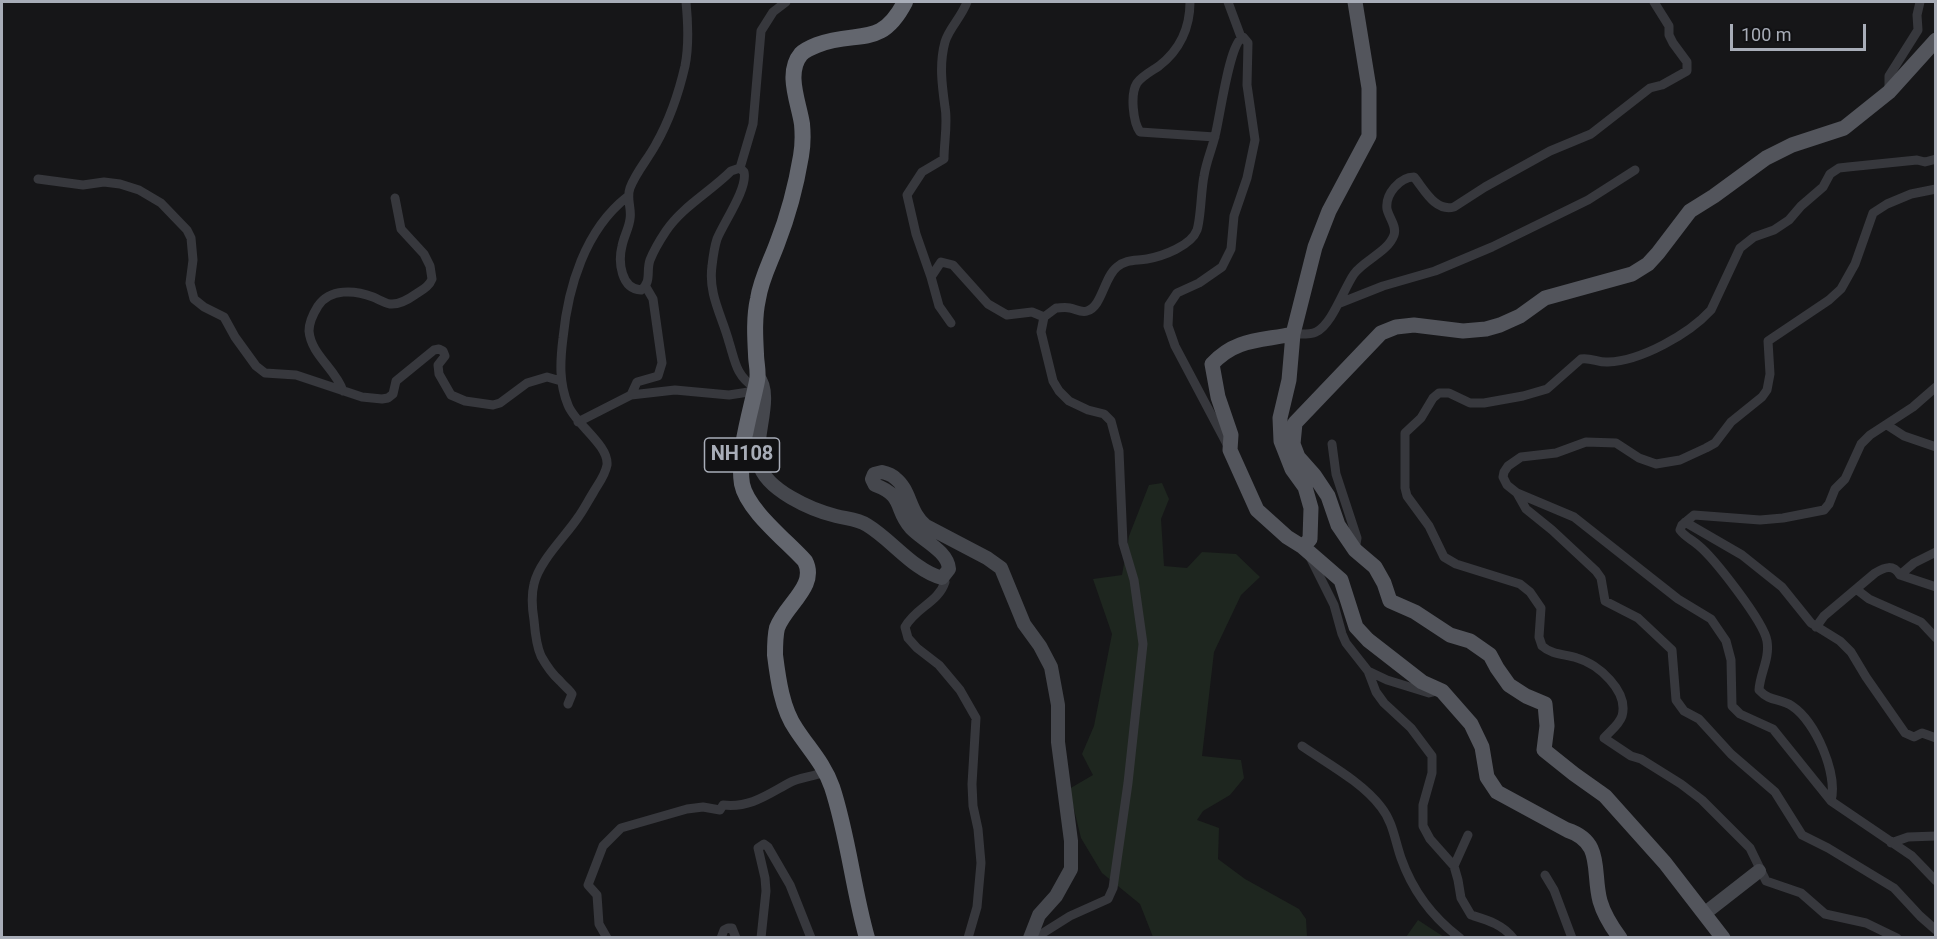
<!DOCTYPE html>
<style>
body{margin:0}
#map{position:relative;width:1937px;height:939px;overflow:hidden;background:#161618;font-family:Roboto,sans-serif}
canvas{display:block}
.frame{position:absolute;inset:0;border:3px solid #a8adb8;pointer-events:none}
.scale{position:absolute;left:1730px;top:24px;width:136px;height:27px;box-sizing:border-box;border:3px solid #a8adb8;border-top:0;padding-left:8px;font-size:18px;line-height:21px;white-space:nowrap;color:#a8adb8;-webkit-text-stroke:4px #111113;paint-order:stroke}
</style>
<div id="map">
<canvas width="1937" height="939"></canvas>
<div class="frame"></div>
<div class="scale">100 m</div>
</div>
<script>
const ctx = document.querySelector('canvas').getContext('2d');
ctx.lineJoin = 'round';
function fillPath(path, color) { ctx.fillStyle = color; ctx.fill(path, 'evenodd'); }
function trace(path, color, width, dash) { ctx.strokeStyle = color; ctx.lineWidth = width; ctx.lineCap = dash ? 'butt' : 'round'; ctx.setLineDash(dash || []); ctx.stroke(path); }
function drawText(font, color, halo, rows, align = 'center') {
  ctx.font = font + ' Roboto,sans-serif'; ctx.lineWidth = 6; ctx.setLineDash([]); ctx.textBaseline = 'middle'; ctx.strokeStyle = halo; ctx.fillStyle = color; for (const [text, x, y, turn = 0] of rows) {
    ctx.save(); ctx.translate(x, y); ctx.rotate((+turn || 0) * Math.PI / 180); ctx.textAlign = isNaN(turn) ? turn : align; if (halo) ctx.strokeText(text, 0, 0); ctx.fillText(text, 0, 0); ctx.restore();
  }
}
fillPath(new Path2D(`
 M1162,483L1169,499L1161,519L1164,566L1187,568L1202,552L1236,554L1260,577L1241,595L1214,652L1202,756L1241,760L1244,778L1230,795L1203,811L1197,820L1219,828L1218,859L1245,879L1299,909L1306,919L1307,937H1153L1140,904L1102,873L1081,838L1069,789L1093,775L1082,754L1094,726L1112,634L1093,579L1122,575L1129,536L1149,485Z
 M1418,920L1444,937H1406Z`), '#1e261f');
trace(new Path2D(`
 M686,2C688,22 689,46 685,66C679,92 669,121 656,144C648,159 636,172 630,188C626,199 632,208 630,219C629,228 624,236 622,246C618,262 621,289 641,290C652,282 646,271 650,260C654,250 660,240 666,231C682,207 710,192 731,171L740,168L744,172C748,188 724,222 717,239C714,248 713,257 712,266C708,294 722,316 729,342C735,361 736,376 755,388
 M967,2C961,18 949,28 945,42C939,64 942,85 945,107C948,123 944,142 944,159L922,172L907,195L916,234L931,277L941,262L953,265L988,304L1007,315L1032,312L1044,317
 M1190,2C1190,27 1180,50 1159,66C1152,71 1142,76 1137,83C1130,94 1133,122 1140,132L1215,137
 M1228,2L1241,37
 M1889,92V76L1918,30L1917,15L1920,2
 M740,168L753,124L761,31L773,12L786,2
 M38,179L83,185L104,182L120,184L139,190L161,203L187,230L191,238L193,260L190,283L194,299L204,307L224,317L235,337L256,366L265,373L296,375L362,397L382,399L388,398L393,394L396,381L434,350L439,349L443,351L445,356L438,365L439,374L451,395L465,401L493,405L500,403L527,383L547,377L561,381
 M931,277L939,306L951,323
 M1340,303L1383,286L1435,271L1492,247L1588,200L1635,170
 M1293,334C1300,334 1310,335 1316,332C1332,325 1344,288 1354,274C1364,260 1388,252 1394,235C1397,226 1389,218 1387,209C1385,194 1400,177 1414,177C1424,189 1435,212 1454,207L1485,187L1550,151L1591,134L1650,88L1662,85L1687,71V62L1673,43L1669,35V26L1654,2
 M1936,387L1913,407L1870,435L1861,444L1845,479L1835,489L1829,504L1824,510L1783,518L1760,520L1694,515L1682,525L1680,530C1685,537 1691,539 1698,545C1714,558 1764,622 1767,641C1770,659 1760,673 1759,690C1770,702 1780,698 1792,706C1816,722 1838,774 1831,801L1912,856L1936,881
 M343,391C336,369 311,355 309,331C309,322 313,314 318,306C330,288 355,290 373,297C378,299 384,303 390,304C399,305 409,299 416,294C422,290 429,287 432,279L430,266L424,254L401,229L395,198
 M631,395L675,390L729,395L755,391
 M578,422L631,395L637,382L658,376L662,363L653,299L646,287
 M1887,425L1904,436L1936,447
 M1332,444L1336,474L1357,538L1355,550
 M1517,493L1526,509L1552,530L1596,571L1601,578L1605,601L1638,618L1672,650L1676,700L1684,711L1699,719L1731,754L1775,792L1802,835L1828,848L1894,888L1920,916L1936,930
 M1685,522L1742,555L1782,587L1811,623L1840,641L1851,652L1866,677L1905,733L1914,737L1922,733L1936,738
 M1309,555L1334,605L1342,634L1346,643L1368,671L1376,692L1384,703L1411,728L1432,756V773L1423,805V826L1430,839L1454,866L1458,880L1461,898L1471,915C1487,920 1502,924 1513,938
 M1900,575L1936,587
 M942,578L945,582C938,603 916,607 905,627L908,638L917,648L939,665L960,690L976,718L972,784L973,806L978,829L981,863L977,907L968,938
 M1856,589L1869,599L1921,622L1936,638
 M1816,627L1824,616L1875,573C1885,567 1893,564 1900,575L1914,563L1936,552
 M1368,671L1387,680L1429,693L1433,692
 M568,704L572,694C569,689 564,686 560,681C552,674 546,665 541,656C536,645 535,632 534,620C532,608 531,596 534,584C539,561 566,536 579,516C584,509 588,501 593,493C598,484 605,476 607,465C609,445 575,424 568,405C559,383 560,362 563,338C568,287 585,230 627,197
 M1302,746C1328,764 1362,782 1381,807C1393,822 1395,841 1401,858C1413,892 1432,917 1460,938
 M1831,801L1773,729L1740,714L1732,706L1731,660L1726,641L1711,619L1678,599L1574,517L1517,493L1507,485L1503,477L1504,472L1508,466L1521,457L1556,453L1586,442L1616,443L1639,458L1656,464L1680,460L1706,448L1715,443L1731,422L1762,397L1767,390L1770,374L1768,341L1829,300L1841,289L1855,264L1873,213L1887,204L1911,194L1936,189
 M1891,843L1908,837L1936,836
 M1454,866L1468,835
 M1545,875L1554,890L1572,938
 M607,938L599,924L597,895L588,885L603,846L621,828L687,809L703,807L720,810L723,805C750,808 767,795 789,783C800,777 814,777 826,771
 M721,938L724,930L728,928H732L736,938
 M761,938L766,891L765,878L758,848L764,844L768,847L790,885L811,938
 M1035,938L1070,916L1108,899L1113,888L1128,783L1143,644L1134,580L1123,543L1119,451L1111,421L1104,414L1088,410L1069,401L1059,391L1053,381L1041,332L1044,317L1056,308C1060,308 1065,307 1070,308C1076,309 1081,313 1087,311C1102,307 1104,277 1117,267C1126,259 1136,261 1147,259C1163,256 1191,246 1197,230C1201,218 1201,190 1204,176C1206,162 1212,149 1215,136C1220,118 1229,43 1243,37L1248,43L1247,85L1255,140L1247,178L1234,216L1231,249L1222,267L1199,283L1177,293L1169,305L1168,326L1175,346L1229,448
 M1897,938L1866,923L1825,914L1801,893L1766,881L1750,848L1702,800L1681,784L1641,759L1631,756L1604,738C1610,731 1619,725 1622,716C1629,691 1598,664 1577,658C1565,654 1552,655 1542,646L1539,637L1541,608L1530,592L1520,584L1456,564L1444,557L1429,526L1407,496L1405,488V433L1421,418L1433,398L1439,393H1449L1470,403H1484L1523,396L1547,389L1581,359C1590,357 1599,363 1608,362C1641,361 1689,334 1711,310L1740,248L1754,237L1774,230L1789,220L1801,206L1823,187L1830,174L1839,168L1848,167L1917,160L1925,162L1936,159`), '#37383d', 9);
trace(new Path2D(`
 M758,377C774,395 753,440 759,463C765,490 812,510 836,516C847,519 857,519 867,525C892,540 913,570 942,578L949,569C948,551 922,540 911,528C894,509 905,496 875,485L872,479L874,474L882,472C886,473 892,475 895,478C911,490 909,513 926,526L987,558L1001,568L1024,624L1040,646L1051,667L1058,705V742L1071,841V869L1056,896L1039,915L1030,938
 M1703,912L1709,910L1759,871`), '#45474d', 14);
trace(new Path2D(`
 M1355,2L1369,88V136L1329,211L1315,247L1293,334L1289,380L1280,418L1281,441L1292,469L1305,487L1311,508L1310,539L1303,547L1341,580L1356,627L1368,640L1422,682L1442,691L1471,724L1482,747L1487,777L1497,792L1567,830C1604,842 1592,871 1600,901C1604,915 1611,926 1620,938
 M1293,334C1261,341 1236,338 1212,364L1218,397L1231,435L1230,450L1257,510L1287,537L1303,547
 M1723,938L1665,863L1605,796L1574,774L1544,750L1547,726L1545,704L1526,696L1509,685L1497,668L1490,655L1470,641L1450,635L1415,612L1390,601L1384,583L1375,567L1355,550L1338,525L1328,496L1314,475L1298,457L1293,444L1295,423L1381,333L1396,327L1414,325L1463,331L1486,329L1500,325L1520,316L1545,298L1632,274L1648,264L1658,253L1690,211L1714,196L1766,158L1792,145L1844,128L1889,92L1936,40`), '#53555c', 15);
trace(new Path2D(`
 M867,938C853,889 848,835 832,787C824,764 809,749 796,729C782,709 778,679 775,655C775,647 775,636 777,628C785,605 818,586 805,561C787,541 747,510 742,484C737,453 751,411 757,381C759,372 756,363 756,354C755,336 754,317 758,299C761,279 770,263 777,244C788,216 796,186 801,156C803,145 803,135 802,124C799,103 785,73 801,54C805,50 812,47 817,45C858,29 880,50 905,2`), '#63666e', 16);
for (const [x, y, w] of [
 [742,455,75]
]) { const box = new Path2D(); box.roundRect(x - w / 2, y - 17, w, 34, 4.5); ctx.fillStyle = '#111113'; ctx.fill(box); trace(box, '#a8adb8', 1.5); }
drawText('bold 20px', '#a8adb8', null, [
 ["NH108",742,455]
]);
</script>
